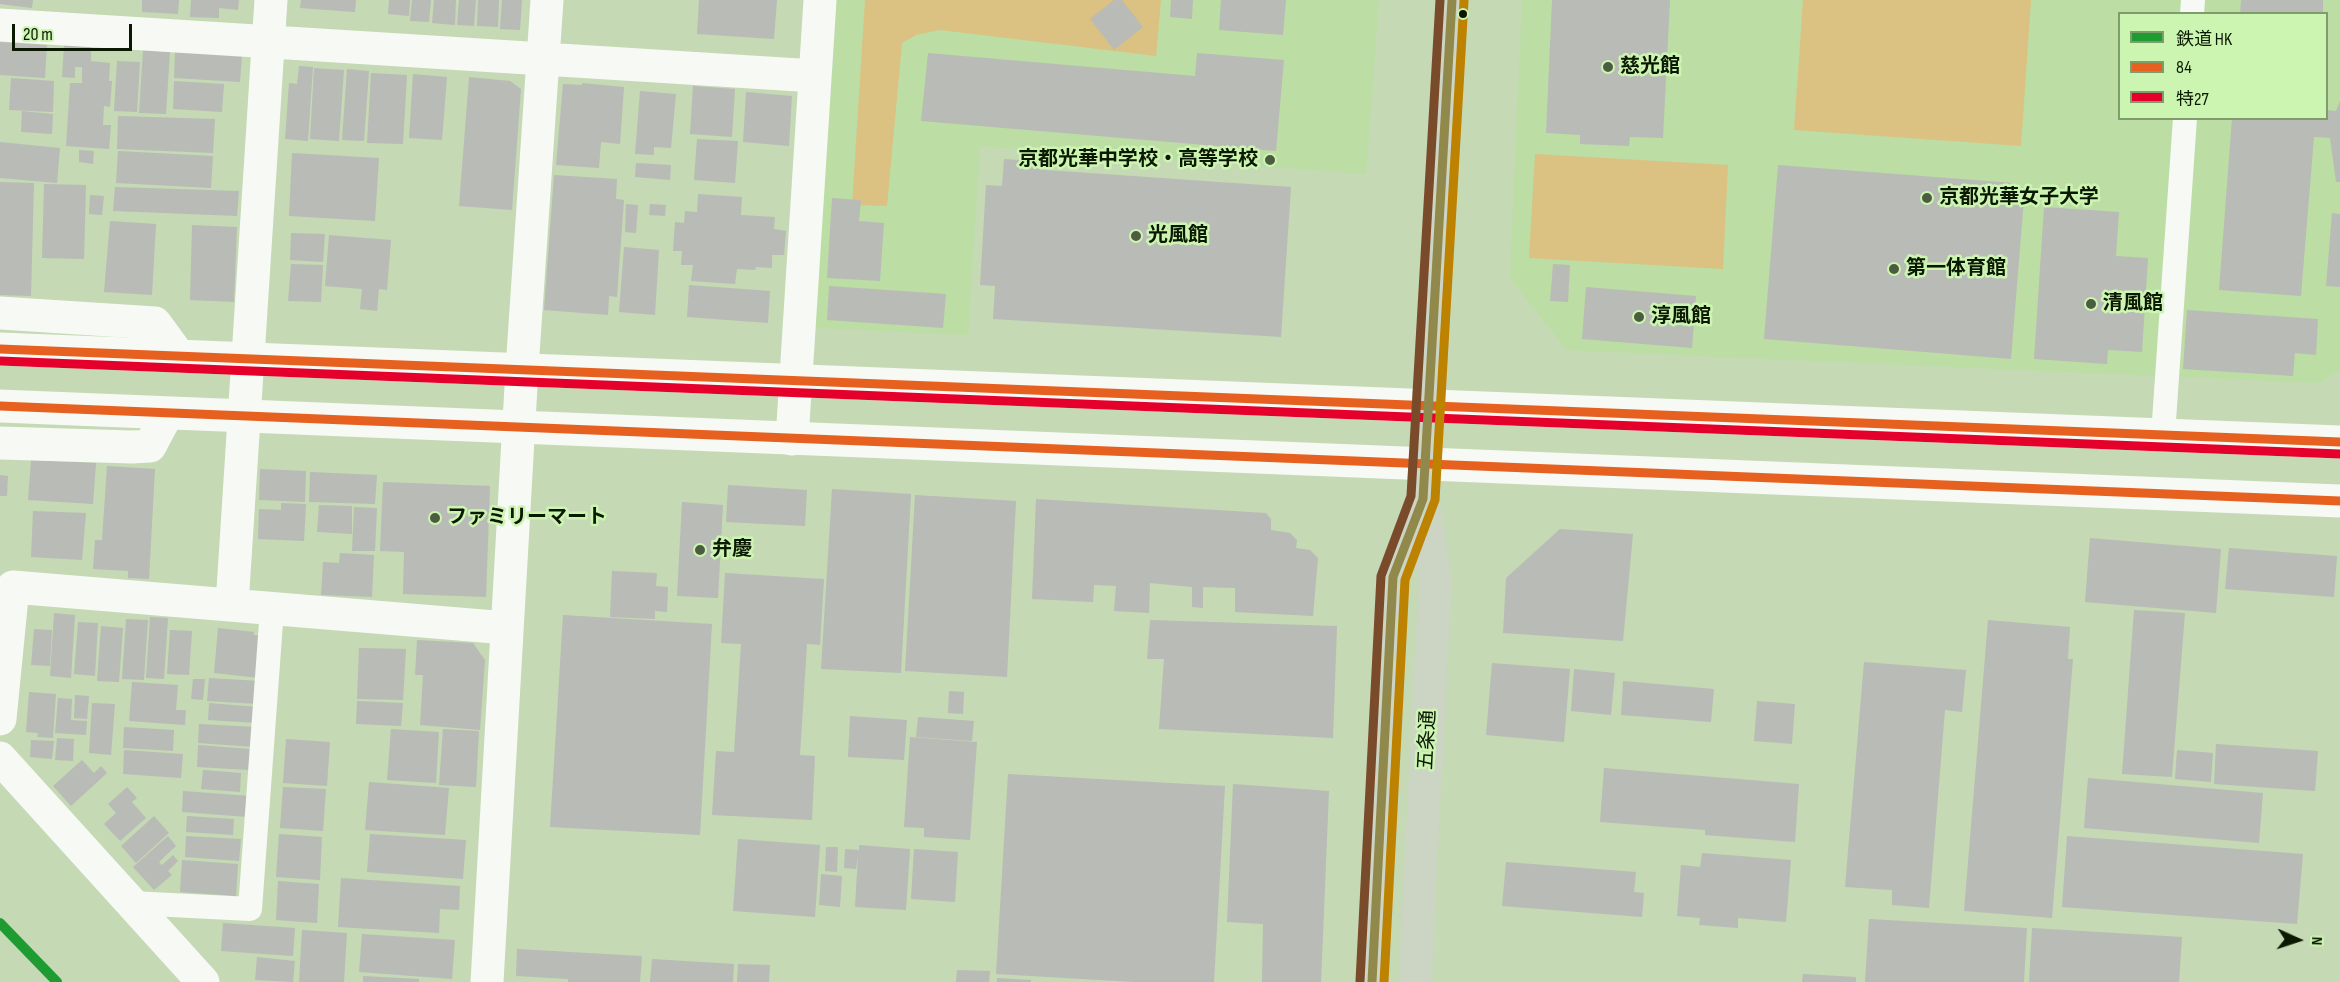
<!DOCTYPE html>
<meta charset="utf-8">
<style>
body{margin:0}
#map{position:relative;width:2340px;height:982px;overflow:hidden;background:#c4d9b4;font-family:"Sofia Sans Condensed","Noto Sans JP",sans-serif}
canvas{display:block}
.legend{position:absolute;left:2118px;top:12px;width:210px;height:108px;box-sizing:border-box;background:#cdf5b2;border:2px solid #7f9d6c;margin:0;padding:8px 10px;list-style:none;font-size:18px;color:#0b1802}
.legend li{display:flex;align-items:center;gap:12px;height:30px}
.legend b{width:30px;border:2px solid #7f9d6c}
.north{position:absolute;left:2268px;top:910px;width:60px;height:60px;-webkit-text-stroke:4px #cdf5b2;paint-order:stroke;rotate:93deg;font-size:16px;font-weight:700;line-height:24px;text-align:center;color:#0b1802}
.north::after{content:'';display:block;margin:auto;width:21px;height:27px;background:#0b1802;clip-path:polygon(50% 0,100% 100%,50% 72%,0 100%)}
.scale{position:absolute;left:12px;top:24px;width:120px;height:27px;box-sizing:border-box;border:3px solid #0b1802;border-top:0;padding-left:8px;font-size:18px;line-height:21px;white-space:nowrap;color:#0b1802;-webkit-text-stroke:4px #cdf5b2;paint-order:stroke}
</style>
<div id="map">
<canvas width="2340" height="982"></canvas>
<ul class="legend">
<li><b style="height:8px;background:#1f9c31"></b>鉄道 HK</li>
<li><b style="height:8px;background:#e66120"></b>84</li>
<li><b style="height:8px;background:#e4002b"></b>特27</li>
</ul>
<div class="north">N</div>
<div class="scale">20 m</div>
</div>
<script>
const ctx = document.querySelector('canvas').getContext('2d');
ctx.lineJoin = 'round';
function fillPath(path, color) { ctx.fillStyle = color; ctx.fill(path, 'evenodd'); }
function trace(path, color, width, dash) { ctx.strokeStyle = color; ctx.lineWidth = width; ctx.lineCap = dash ? 'butt' : 'round'; ctx.setLineDash(dash || []); ctx.stroke(path); }
function drawText(font, color, halo, rows, align = 'center') {
  ctx.font = font + ' "Sofia Sans Condensed","Noto Sans JP",sans-serif'; ctx.lineWidth = 5; ctx.setLineDash([]); ctx.textBaseline = 'middle'; ctx.strokeStyle = halo; ctx.fillStyle = color; for (const [text, x, y, turn = 0] of rows) {
    ctx.save(); ctx.translate(x, y); ctx.rotate((+turn || 0) * Math.PI / 180); ctx.textAlign = isNaN(turn) ? turn : align; if (halo) ctx.strokeText(text, 0, 0); ctx.fillText(text, 0, 0); ctx.restore();
  }
}
fillPath(new Path2D(`
 M837,0H1379L1366,174L980,146L968,335L815,328Z
 M1522,0H2340V370L2319,383L1567,350L1510,278ZM2120,14H2326V118H2120Z`), '#bcdda4');
fillPath(new Path2D(`
 M865,0H1161L1156,56L940,30L916,35L902,43L887,206L852,205Z
 M1803,0H2031L2021,146L1794,130Z
 M1535,154L1728,165L1723,269L1529,258Z`), '#dbc282');
fillPath(new Path2D(`
 M0,0H33L32,8L0,4Z
 M142,0H179L178,14L142,12Z
 M191,0H239L238,10L219,8V18L190,17Z
 M301,0H356L355,12L300,8Z
 M389,0H410L409,16L388,14Z
 M412,0H431L429,22L410,21Z
 M434,0H456L455,25L432,23Z
 M459,0H476L474,26L457,25Z
 M478,0H499L498,27L477,26Z
 M502,0H522L520,30L500,29Z
 M699,0H777L774,39L697,34Z
 M1114,0H1122L1143,27L1114,50L1090,19Z
 M1171,0H1193L1192,19L1170,17Z
 M1221,0H1286L1283,35L1219,30Z
 M1552,0H1670L1663,138L1630,137L1629,146L1580,144V135L1546,133Z
 M2241,0H2323V14H2240Z
 M0,42L47,45L45,78L0,75Z
 M64,45L91,47V61L110,63L109,81H112L110,107L104,106L103,125H111L109,149L66,146L70,83H82V67H75V78L62,77Z
 M143,50L170,52L166,114L139,113Z
 M175,52L242,56L240,82L174,78Z
 M928,53L1195,76L1197,53L1284,60L1276,151L921,121Z
 M117,61L140,62L137,112L114,111Z
 M299,66L313,67L308,141L285,139L289,83L297,84Z
 M314,68L344,70L339,141L310,139Z
 M347,69L369,71L364,141L342,140Z
 M371,73L407,75L403,144L367,143Z
 M413,74L447,77L442,140L409,138Z
 M469,77L510,81L521,89L512,210L459,206Z
 M11,78L54,81L53,112L9,110Z
 M174,81L224,84L222,112L173,109Z
 M582,83L624,87L620,144L601,142L599,168L556,165L563,84L582,85Z
 M693,86L735,89L732,137L690,134Z
 M640,91L676,94L671,148L654,147V155L635,154Z
 M746,92L792,96L789,146L743,142Z
 M2340,101V182H2336L2330,138L2314,137L2301,296L2219,290L2232,118H2326V110L2336,111Z
 M22,111L53,114L52,134L21,132Z
 M118,116L215,119L213,153L117,149Z
 M697,139L738,141L735,183L694,180Z
 M0,142L60,148L57,183L0,178Z
 M79,150L94,151L93,164L79,162Z
 M118,151L213,156L211,188L116,183Z
 M292,153L379,158L375,221L289,216Z
 M1004,159L1046,162V170L1291,187L1281,337L993,319L995,286L980,285L986,185L1002,186Z
 M636,163L671,165L670,180L635,177Z
 M1778,165L2014,183V198L2024,199L2011,359L1764,339Z
 M554,175L617,179L616,199L624,200L617,297L609,296L608,315L544,310Z
 M0,182L34,183L31,296L0,295Z
 M44,184L86,185L84,259L42,258Z
 M115,187L239,191L237,216L113,211Z
 M698,194L742,197L741,215L775,217L774,229L786,231L784,255H772V268L756,267L755,270L737,269L735,284L691,281L693,265H681L682,251H673L675,222L684,223L685,211L697,212Z
 M90,195L104,196L102,215L89,214Z
 M832,198L861,200L859,221L884,223L880,281L827,278Z
 M626,204L638,205L636,233L625,232Z
 M650,204L666,205L665,216L649,215Z
 M2044,207L2119,212L2116,256L2148,258L2142,352L2108,350L2107,364L2034,359Z
 M2332,213L2340,214V287L2326,286Z
 M110,221L156,224L152,295L104,292Z
 M192,225L237,227L234,302L190,300Z
 M291,233L325,234L323,262L290,260Z
 M329,235L391,240L387,290L379,289L377,311L360,309L362,289L325,286Z
 M624,247L659,250L655,315L619,312Z
 M291,264L323,265L321,302L288,301Z
 M1553,264L1570,265L1568,302L1550,301Z
 M689,285L770,291L768,323L687,317Z
 M829,286L946,294L943,328L827,320Z
 M1586,287L1696,296L1692,348L1582,339Z
 M2187,310L2318,319L2316,355L2295,353L2293,376L2183,369Z
 M31,460L96,463L93,504L28,500Z
 M107,466L155,469L149,579L128,578V571L93,569L95,540H102Z
 M260,469L306,471L305,502L259,500Z
 M310,472L377,475L375,504L309,502Z
 M0,475L8,476L7,496H0Z
 M383,482L490,486L486,597L403,594L404,552L380,551Z
 M728,485L807,490L805,526L726,522Z
 M832,489L911,494L901,673L821,669Z
 M915,495L1016,501L1007,677L905,671Z
 M1036,499L1266,513L1271,519V530L1290,533L1297,540L1296,548L1310,550L1318,558L1313,616L1235,612V588L1203,587V608L1192,607V587L1150,583L1149,613L1114,611L1116,586L1094,585L1093,602L1032,599Z
 M682,502L723,505L718,598L677,596Z
 M281,503L306,504L304,541L258,539L259,509L281,510Z
 M319,505L352,506V534L317,532Z
 M354,507L377,508L375,551H352Z
 M33,511L86,513L82,560L31,557Z
 M1560,529L1633,534L1623,641L1503,633L1506,578Z
 M2090,538L2221,549L2216,613L2085,602Z
 M2229,548L2337,556L2334,597L2225,589Z
 M340,553L374,555L372,597L321,595L323,562L339,563Z
 M612,571L657,573L656,586L668,587L667,612L655,611V619L610,617Z
 M725,573L824,579L820,645L807,644L800,755L815,756L812,820L712,815L716,751L734,752L741,644L721,643Z
 M2134,610L2185,613L2172,777L2122,774Z
 M54,613L75,615L71,678L50,676Z
 M563,615L712,624L700,835L550,827Z
 M150,617L168,618L164,679L146,678Z
 M126,619L148,620L144,680L122,679Z
 M1150,620L1337,626L1333,738L1159,729L1164,659H1147Z
 M1988,620L2070,627L2068,659H2073L2052,918L1964,911Z
 M78,622L98,623L95,676L74,674Z
 M101,626L123,628L119,682L97,681Z
 M218,628L254,632V635L263,636L259,678L214,673Z
 M34,629L52,630L50,666L31,665Z
 M170,630L192,631L189,675L167,674Z
 M417,640L473,643L485,660L480,730L420,725L423,675H415Z
 M359,648L406,649L403,700L357,699Z
 M1864,662L1966,670L1962,712L1945,710L1929,908L1892,905V890L1845,887Z
 M1492,663L1570,669L1564,742L1486,735Z
 M1574,669L1615,673L1611,715L1571,711Z
 M209,678L260,681L258,704L207,701Z
 M193,679H205L203,700L191,699Z
 M1623,681L1714,689L1711,722L1621,715Z
 M132,682L178,685L176,710H186L185,725L129,721Z
 M949,691L964,692L963,714L948,713Z
 M29,692L56,694L53,738L37,737L38,733L26,732Z
 M75,695L89,696L87,719L74,718Z
 M58,698L72,699L71,720L87,721L86,735L55,733Z
 M357,701L403,703L401,726L356,724Z
 M1757,701L1795,704L1792,744L1754,741Z
 M92,703L115,704L111,755L89,753Z
 M209,703L258,707L257,723L208,720Z
 M850,716L907,720L904,760L848,757Z
 M918,717L974,721L972,741L916,737Z
 M199,724L256,727L255,747L198,743Z
 M124,727L174,730L173,751L123,748Z
 M391,729L439,732L436,783L387,780Z
 M443,729L479,731L476,787L439,785Z
 M910,737L977,742L970,840L924,837V828L904,827Z
 M57,738L74,739L73,761L55,760Z
 M286,739L330,742L327,786L283,783Z
 M31,740L54,741L52,759L30,757Z
 M2216,744L2318,751L2315,791L2214,784Z
 M198,745L251,749L249,770L197,767Z
 M124,750L183,754L181,778L123,774Z
 M2177,750L2213,753L2211,782L2175,779Z
 M82,760L94,773L101,766L107,773L71,806L53,786Z
 M1604,768L1799,784L1795,842L1705,835V830L1600,822Z
 M203,770L241,773L240,792L201,789Z
 M1008,774L1225,786L1214,982H1134L996,974Z
 M2088,778L2263,793L2259,843L2084,828Z
 M369,782L449,788L445,835L365,830Z
 M1233,784L1329,791L1321,982H1262L1263,924L1227,922Z
 M127,787L137,798L132,802L146,818L120,841L104,824L116,813L108,804Z
 M283,787L326,789L323,831L280,828Z
 M183,791L250,796L248,817L182,812Z
 M154,816L169,833L136,863L121,846Z
 M187,816L234,819L233,835L186,832Z
 M279,834L322,837L320,880L276,877Z
 M370,834L466,840L463,879L367,872Z
 M168,836L176,846L159,862L162,865L173,855L178,861L168,871L172,875L154,890L133,867Z
 M186,836L241,839L239,861L185,857Z
 M2067,836L2303,854L2297,924L2062,907Z
 M738,839L820,845L815,917L733,911Z
 M859,845L910,849L906,910L855,907L858,855L856,869L844,868L845,849L859,850Z
 M826,847H838L837,872L825,871Z
 M914,849L958,852L955,902L911,899Z
 M1702,853L1791,860L1786,922L1738,918V928L1699,925L1700,918L1677,916L1681,865L1700,867Z
 M182,860L238,864L236,896L180,892Z
 M1506,862L1636,872L1634,892L1644,893L1642,917L1502,906Z
 M821,874L842,876L840,907L819,905Z
 M341,878L460,886L459,910L440,909L439,933L338,927Z
 M278,881L319,884L317,923L276,920Z
 M1869,919L2027,928L2024,982H1865Z
 M223,923L295,928L293,956L221,951Z
 M2032,928L2182,937L2179,982H2029Z
 M302,930L347,933L344,982H299Z
 M362,934L455,940L452,979L359,972Z
 M517,949L642,956L640,982H568V979L516,976Z
 M257,957L295,961L293,982L255,980Z
 M652,959L734,964L733,982H650Z
 M738,964L770,965L769,982H737Z
 M957,970L990,971L989,982H956Z
 M1803,974L1856,977V982H1802Z
 M363,976L419,979V982H363Z
 M997,978L1031,980V982H997Z`), '#b9bbb6');
trace(new Path2D(`
 M2192,14L2193,0
 M2163,435L2185,118
 M132,903L250,909L272,609`), '#f6f9f4', 24);
trace(new Path2D(`
 M0,25L815,76
 M0,313L155,323L179,356
 M792,439L820,0
 M0,443L132,447L150,446L167,414
 M232,605L271,0
 M0,719L13,587L507,628
 M0,758L203,982
 M487,982L522,369L547,0`), '#f6f9f4', 33);
trace(new Path2D(`
 M0,349L2340,442
 M0,406L2340,501`), '#f6f9f4', 33);
trace(new Path2D(`
 M1372,982L1393,577L1423,500
 M1415,982L1435,583L1423,499L1452,0`), '#ccd4c3', 33);
trace(new Path2D(`
 M0,349L2340,442
 M0,406L2340,501`), '#e66120', 9);
trace(new Path2D(`
 M0,361L2340,454`), '#e4002b', 9);
trace(new Path2D(`
 M1372,982L1393,577L1423,499L1452,0`), '#91884b', 9);
trace(new Path2D(`
 M1384,982L1405,580L1435,500L1464,1`), '#bc8200', 9);
trace(new Path2D(`
 M1360,981L1381,576L1411,496L1440,0`), '#7a4b2a', 9);
trace(new Path2D(`
 M0,923L57,982`), '#1f9c31', 10);
for (const [x, y, r, color] of [
 [1463,14,5,"#0b1802"],
 [1608,67,6,"#4c5c40"],
 [1270,160,6,"#4c5c40"],
 [1927,198,6,"#4c5c40"],
 [1136,236,6,"#4c5c40"],
 [1894,269,6,"#4c5c40"],
 [2091,304,6,"#4c5c40"],
 [1639,317,6,"#4c5c40"],
 [435,518,6,"#4c5c40"],
 [700,550,6,"#4c5c40"]
]) { const dot = new Path2D(); dot.arc(x, y, r, 0, 2 * Math.PI); ctx.fillStyle = color; ctx.fill(dot); trace(dot, '#cdf5b2', 2); }
drawText('bold 20px', '#0b1802', '#cdf5b2', [
 ["慈光館",1620,67],
 ["京都光華中学校・高等学校",1258,160,"right"],
 ["京都光華女子大学",1939,198],
 ["光風館",1148,236],
 ["第一体育館",1906,269],
 ["清風館",2103,304],
 ["淳風館",1651,317],
 ["ファミリーマート",447,518],
 ["弁慶",712,550]
], 'left');
drawText('20px', '#0b1802', '#cdf5b2', [
 ["五条通",1428,740,-87]
]);
</script>
